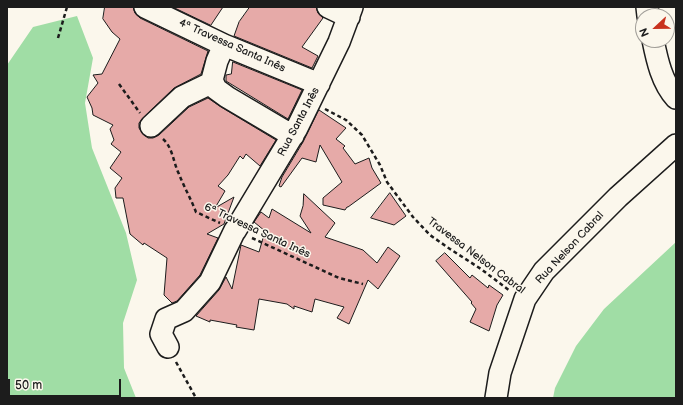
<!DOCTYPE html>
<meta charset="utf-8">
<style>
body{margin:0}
#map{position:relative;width:683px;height:405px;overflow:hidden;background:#fbf7ec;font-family:"Balsamiq Sans",sans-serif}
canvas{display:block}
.frame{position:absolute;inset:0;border:8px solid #1c1c1c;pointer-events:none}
.north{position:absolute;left:635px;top:8px;width:40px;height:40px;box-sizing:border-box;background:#fbf7ec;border:1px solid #a29f99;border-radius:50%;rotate:248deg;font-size:11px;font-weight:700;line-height:16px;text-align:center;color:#1c1c1c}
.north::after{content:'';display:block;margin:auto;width:14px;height:18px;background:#c8321e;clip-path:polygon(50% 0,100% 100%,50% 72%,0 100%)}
.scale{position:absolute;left:8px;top:379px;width:113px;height:18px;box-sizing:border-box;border:2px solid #1c1c1c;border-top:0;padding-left:5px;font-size:12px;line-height:14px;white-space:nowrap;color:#1c1c1c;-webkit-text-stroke:3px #fbf7ec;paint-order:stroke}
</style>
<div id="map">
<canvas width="683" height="405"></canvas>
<div class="frame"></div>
<div class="north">N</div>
<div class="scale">50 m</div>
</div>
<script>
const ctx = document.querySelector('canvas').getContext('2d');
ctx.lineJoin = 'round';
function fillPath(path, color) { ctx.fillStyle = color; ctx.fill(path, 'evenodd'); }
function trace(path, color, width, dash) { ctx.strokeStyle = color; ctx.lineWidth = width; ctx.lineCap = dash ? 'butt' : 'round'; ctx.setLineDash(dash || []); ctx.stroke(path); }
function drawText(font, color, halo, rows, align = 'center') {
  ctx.font = font + ' "Balsamiq Sans",sans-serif'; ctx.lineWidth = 3; ctx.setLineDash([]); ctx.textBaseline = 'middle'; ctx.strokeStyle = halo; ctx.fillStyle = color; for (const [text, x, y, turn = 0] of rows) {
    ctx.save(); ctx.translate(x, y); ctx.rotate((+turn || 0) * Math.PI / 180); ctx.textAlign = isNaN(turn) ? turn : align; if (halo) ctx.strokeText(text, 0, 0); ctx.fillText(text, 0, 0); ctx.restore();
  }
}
fillPath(new Path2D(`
 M77,16L93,58L85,103L92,148L126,233L137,280L123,323L124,368L136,398H7V65L33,27Z
 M676,242V395L674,398H553L555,388L576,346L604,309Z`), '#a0dda5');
const building = new Path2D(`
 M105,7H133L135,13L140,18L208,51L201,74L174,88L143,118L139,123V128L143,134L148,138H153L159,135L189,107L208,98L221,107L276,140L260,166L246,154L243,159L240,156L228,175L218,186L225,191L215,208L234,197L224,224L207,234L218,238L200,275L177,301L172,303L164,295L167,258L144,243L143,245L130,234L123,198H116L115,188L122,178L110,168L121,152L111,144L114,140L110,129L113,125L93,115L92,108L87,97L98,83L93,75L102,74L120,39L112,32L103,19Z
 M173,7H223L211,25Z
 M250,7H316L318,13L323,18L302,47L318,56L312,68L234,36L239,22Z
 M233,62L302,90L288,119L226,81V75L231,74Z
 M319,110L346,128L336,139L345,146L343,148L355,164L369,158L372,168L381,183L348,207H347L345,210L323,205V198L342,182L320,145L316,162L302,158L281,187L279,186L282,177L303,142Z
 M390,193L406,216L394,225L371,218Z
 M304,194L335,223L325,237L363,250L377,263L388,247L400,256L378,289L368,280L349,324L337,318L344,307L315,299L312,312L294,306V309L287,304L259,299L254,330L236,327L237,325L210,320V322L196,316L219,290L226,277L232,289L241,245L259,252L265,231L254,222L261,212L269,218L272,209L311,233L300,216L303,206Z
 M445,253L470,278L472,275L488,288L489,285L503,295L497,305L489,331L470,322L476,309L471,303L472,302L436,261Z`);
fillPath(building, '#e6aaa8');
trace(building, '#1c1c1c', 1);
const minor = new Path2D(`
 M145,7L224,45L319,84
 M328,7L349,17
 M647,7L648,16
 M653,40C657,60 662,83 676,98
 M224,45L217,61L212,80L216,89L227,97L293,136
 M151,126L182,97L213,82
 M235,231L297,128L339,42L352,7
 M168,347L161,334L166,319L184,311L210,282L235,230
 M496,398L500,373L525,299L544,271L618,197L676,145`);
trace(minor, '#1c1c1c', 24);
trace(new Path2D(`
 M58,38L67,7
 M119,84L140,113
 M325,109L346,120L362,135L380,165L387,182L413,217L430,235L450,249L481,269L510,291
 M163,139C173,148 173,162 179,174C184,187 191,199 196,212L220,223
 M252,238L339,278L363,284
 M176,362L196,398`), '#1c1c1c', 2.5, [4, 3]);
trace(minor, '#fbf7ec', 21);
drawText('11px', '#1c1c1c', '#fbf7ec', [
 ["4ª Travessa Santa Inês",232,46,24],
 ["Rua Santa Inês",299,122,-62],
 ["6ª Travessa Santa Inês",257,231,25],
 ["Rua Nelson Cabral",570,248,-47],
 ["Travessa Nelson Cabral",476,256,37]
]);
</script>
